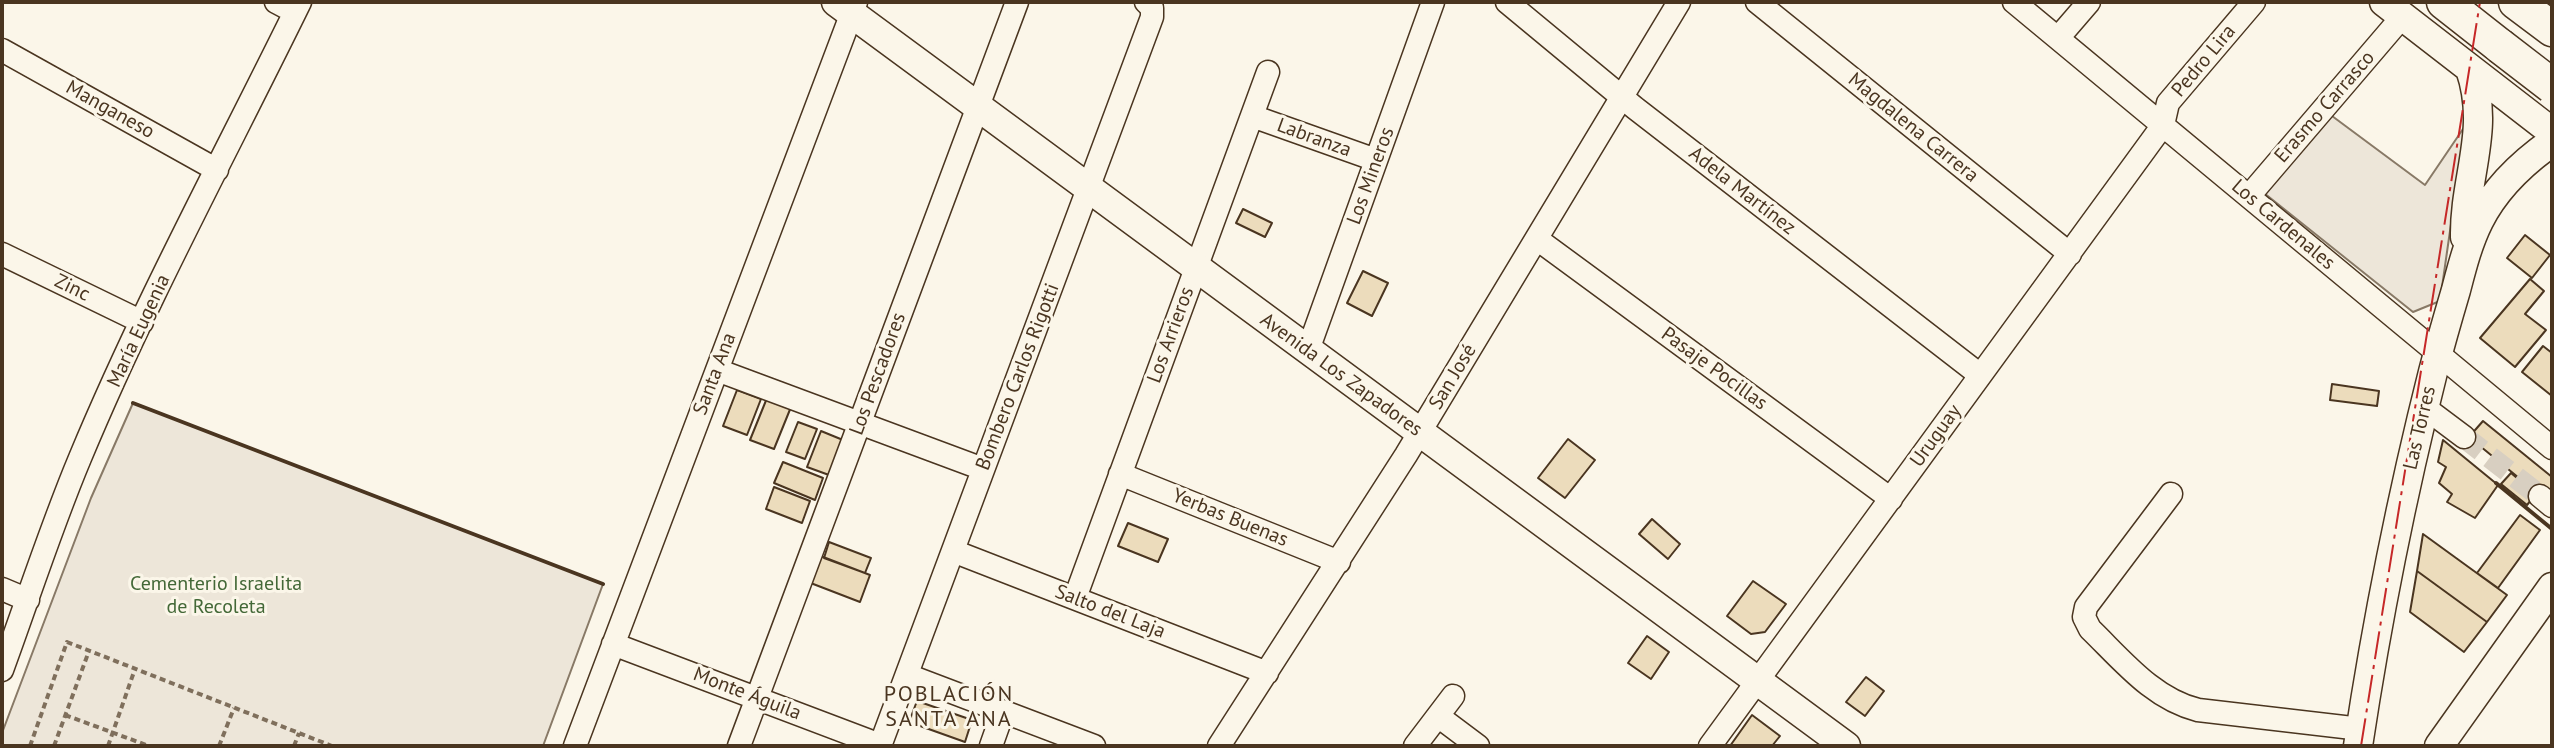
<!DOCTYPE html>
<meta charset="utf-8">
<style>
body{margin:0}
#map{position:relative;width:2554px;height:748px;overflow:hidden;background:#fbf6e9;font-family:"PT Sans",sans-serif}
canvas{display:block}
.frame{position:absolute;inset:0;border:4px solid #4a3520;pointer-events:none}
</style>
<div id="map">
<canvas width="2554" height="748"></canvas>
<div class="frame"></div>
</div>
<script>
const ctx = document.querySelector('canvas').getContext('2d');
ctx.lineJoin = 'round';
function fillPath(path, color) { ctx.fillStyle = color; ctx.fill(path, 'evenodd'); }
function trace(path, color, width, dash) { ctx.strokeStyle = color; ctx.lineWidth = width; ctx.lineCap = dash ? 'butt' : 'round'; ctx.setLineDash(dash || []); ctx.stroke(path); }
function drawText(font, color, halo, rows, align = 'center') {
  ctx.font = font + ' "PT Sans",sans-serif'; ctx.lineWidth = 6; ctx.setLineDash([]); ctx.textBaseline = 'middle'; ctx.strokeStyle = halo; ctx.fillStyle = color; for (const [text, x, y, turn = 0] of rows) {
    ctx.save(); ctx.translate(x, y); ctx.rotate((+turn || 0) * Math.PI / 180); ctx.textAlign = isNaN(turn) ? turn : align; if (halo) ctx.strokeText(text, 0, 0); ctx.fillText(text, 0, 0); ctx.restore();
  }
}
const green = new Path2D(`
 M2328,113L2425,185L2465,126L2440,301L2413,312L2264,193Z
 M133,403L603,584L543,746H2V733L91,498Z`);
fillPath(green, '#ede6d9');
trace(green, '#887966', 2);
const building = new Path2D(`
 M1243,209L1272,223L1265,237L1236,223Z
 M2525,235L2550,255L2532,278L2507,258Z
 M1363,271L1388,283L1372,316L1347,303Z
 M2530,279L2544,291L2525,314L2546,330L2515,367L2480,338Z
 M2543,346L2552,353V396L2522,372Z
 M2332,384L2379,391L2377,406L2330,400Z
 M737,390L761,399L747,435L723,426Z
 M767,398L791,407L774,449L750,440Z
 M2483,421L2552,477V495L2547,501L2469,437Z
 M798,422L817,429L805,459L786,452Z
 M821,431L843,440L829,475L807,467Z
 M1568,439L1595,460L1565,498L1538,478Z
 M2443,440L2498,485L2475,518L2447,502L2452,494L2439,483L2446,467L2438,462Z
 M783,462L823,478L815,500L774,483Z
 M2511,473L2536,494L2527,505L2501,484Z
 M774,487L810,501L802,523L766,509Z
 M2520,515L2540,530L2498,588L2477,573Z
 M1652,519L1680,544L1668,559L1639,534Z
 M1128,523L1168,539L1158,562L1118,546Z
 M2423,534L2507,595L2487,622L2417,571Z
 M829,542L871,558L865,573L824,558Z
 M818,555L870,575L860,602L808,582Z
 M2417,571L2487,622L2464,652L2410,612Z
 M1753,581L1786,604L1765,632L1751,634L1727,616Z
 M1647,636L1669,652L1651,679L1628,663Z
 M1866,677L1884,691L1865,716L1846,702Z
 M917,701L972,720L965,742L909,722Z
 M1752,715L1780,736L1772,746H1730Z`);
fillPath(building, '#ecdcbc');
trace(building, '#4a3520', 2);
trace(new Path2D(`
 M2464,437L2540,496`), '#d8cfc1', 22, [22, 11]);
const minor = new Path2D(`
 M276,2L295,12
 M1507,2L1635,108L1980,375
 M1757,2L2070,254
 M2014,2L2552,448
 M2058,38L2089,2
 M2,50L217,170
 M1252,116L1376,160
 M2249,196L2402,17
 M1537,239L1891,499
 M2,254L142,322
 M1308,350L1433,2
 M717,370L983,469
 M2424,407L2464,437
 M1120,474L1339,562
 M2171,494L2086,607L2084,617L2090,629C2122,660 2153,699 2198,710L2361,729
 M2540,496L2552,506
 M953,551L1267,673
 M2,589L28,600
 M1075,598L1268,72
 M613,644L880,745
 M2,670C28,599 51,527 80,458C145,302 226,153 300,2
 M907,675L1094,746
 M1438,716L1478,746
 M575,746L856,2
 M739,746L1017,2
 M880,746L1152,17V8L1146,2
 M991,746L1003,712
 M1219,746L1406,455L1679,2
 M1415,746L1453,696
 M1710,746L2163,125L2168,103L2254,2`);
const major = new Path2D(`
 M836,2L1846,746
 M2384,2L2552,132
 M2465,237C2464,177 2491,130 2470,69
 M2358,746C2377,620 2402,495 2433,372C2440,345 2448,317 2456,290C2462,267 2468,243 2479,221C2495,189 2522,163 2552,142
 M2439,746L2552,587`);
const highway = new Path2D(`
 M2444,2L2500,46
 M2516,2L2552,29`);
trace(minor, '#4a3520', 25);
trace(major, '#4a3520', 31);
trace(highway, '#4a3520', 37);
trace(new Path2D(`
 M65,715L149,746
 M30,746L67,642L332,746
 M54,746L89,651
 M108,746L135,669
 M219,746L234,708
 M294,746L299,733`), '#7f6f5c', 4, [6, 4]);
trace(minor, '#fbf6e9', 22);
trace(major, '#fbf6e9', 28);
trace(highway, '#fbf6e9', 34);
const highwayBridge = new Path2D(`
 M2500,46L2552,86`);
trace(highwayBridge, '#4a3520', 37, []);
trace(highwayBridge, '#fbf6e9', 34);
trace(new Path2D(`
 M133,403L603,584
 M2496,483L2552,529`), '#4a3520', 4);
trace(new Path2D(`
 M2361,746L2480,2`), '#c62828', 2, [28, 6, 4, 6]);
drawText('20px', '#4a3520', '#fbf6e9', [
 ["Pedro Lira",2204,61,-50],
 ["Erasmo Carrasco",2325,107,-49],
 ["Manganeso",110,110,29],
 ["Magdalena Carrera",1913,128,39],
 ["Labranza",1314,138,20],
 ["Los Mineros",1371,176,-70],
 ["Adela Martínez",1742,191,38],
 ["Los Cardenales",2283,225,40],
 ["Zinc",72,288,26],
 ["María Eugenia",139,331,-65],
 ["Los Arrieros",1171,335,-70],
 ["Pasaje Pocillas",1714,369,36],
 ["Santa Ana",715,374,-69],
 ["Los Pescadores",878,374,-70],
 ["Avenida Los Zapadores",1341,375,36],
 ["Bombero Carlos Rigotti",1018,377,-69],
 ["San José",1453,377,-59],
 ["Las Torres",2420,428,-77],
 ["Uruguay",1936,436,-54],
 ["Yerbas Buenas",1230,518,22],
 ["Salto del Laja",1110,612,21],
 ["Monte Águila",747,694,21]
]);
drawText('20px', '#436837', '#fbf6e9', [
 ["Cementerio Israelita",216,584],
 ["de Recoleta",216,607]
]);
ctx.letterSpacing = '2px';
drawText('22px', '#4a3520', '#fbf6e9', [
 ["POBLACIÓN",949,695],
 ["SANTA ANA",949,720]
]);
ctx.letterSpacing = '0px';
</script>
